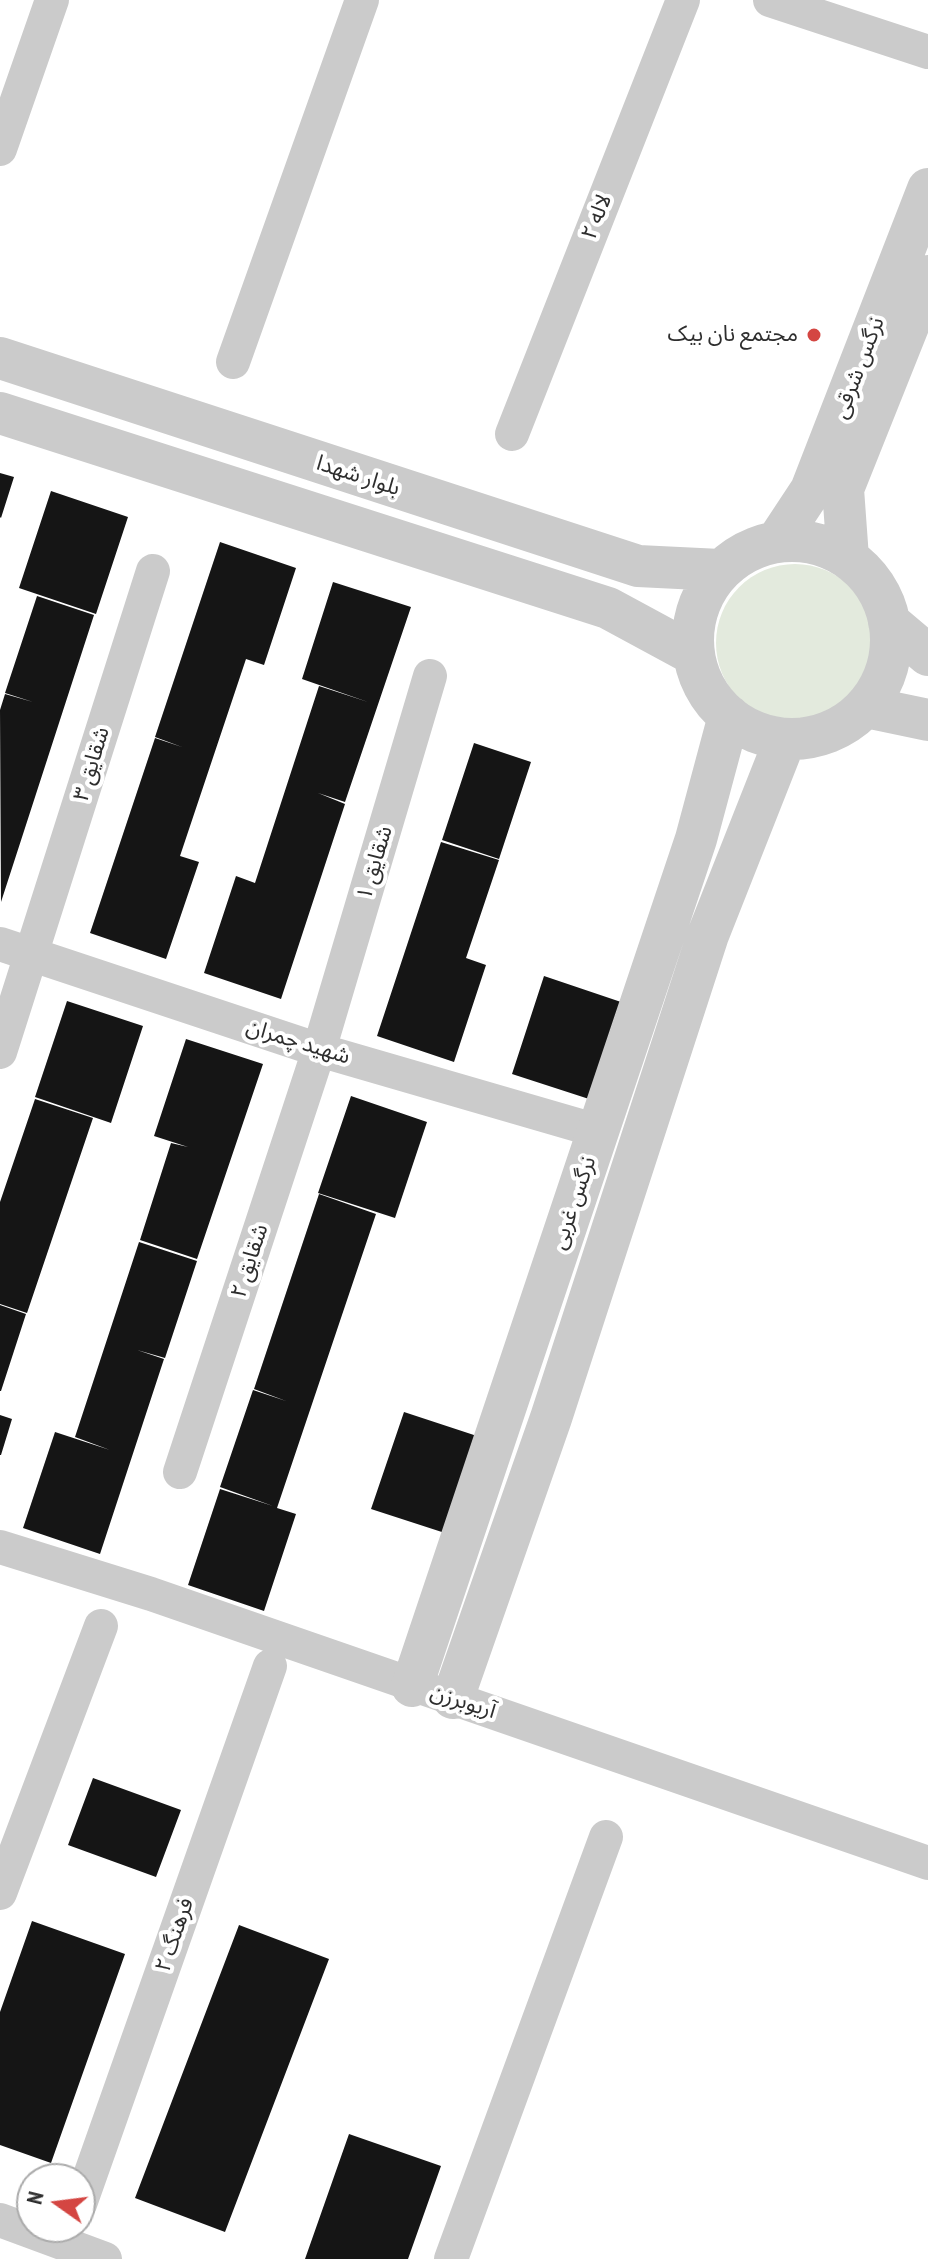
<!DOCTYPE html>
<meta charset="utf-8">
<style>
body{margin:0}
#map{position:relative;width:928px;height:2259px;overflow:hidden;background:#fff;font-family:"PT Sans Narrow",sans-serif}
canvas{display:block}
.north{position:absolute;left:16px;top:2163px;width:80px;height:80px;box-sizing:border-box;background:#fff;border:2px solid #ababab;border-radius:50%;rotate:284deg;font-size:22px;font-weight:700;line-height:32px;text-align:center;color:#2e2e2e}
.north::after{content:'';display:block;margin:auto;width:28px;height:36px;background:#d44642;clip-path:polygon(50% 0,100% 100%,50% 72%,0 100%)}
</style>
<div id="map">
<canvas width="928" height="2259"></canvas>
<div class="north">N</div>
</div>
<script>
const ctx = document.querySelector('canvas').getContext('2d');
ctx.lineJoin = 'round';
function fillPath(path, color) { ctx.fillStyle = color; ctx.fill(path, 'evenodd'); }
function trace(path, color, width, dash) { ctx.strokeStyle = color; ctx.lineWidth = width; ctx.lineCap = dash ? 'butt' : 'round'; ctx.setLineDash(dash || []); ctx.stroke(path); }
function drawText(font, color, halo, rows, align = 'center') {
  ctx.font = font + ' "PT Sans Narrow","Noto Sans Arabic",sans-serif'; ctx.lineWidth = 8; ctx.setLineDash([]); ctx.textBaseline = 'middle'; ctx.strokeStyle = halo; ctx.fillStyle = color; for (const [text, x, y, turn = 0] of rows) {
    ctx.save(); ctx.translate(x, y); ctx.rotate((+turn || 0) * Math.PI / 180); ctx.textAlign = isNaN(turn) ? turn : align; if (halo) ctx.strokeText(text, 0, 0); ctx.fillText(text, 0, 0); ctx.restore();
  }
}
fillPath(new Path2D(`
 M716 643a79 79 0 1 1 158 0a79 79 0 1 1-158 0Z`), '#e3eadd');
fillPath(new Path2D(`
 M0,473L14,477L1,518L0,517Z
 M51,491L128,517L96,614L19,588Z
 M220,542L296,568L264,665L246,659L180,856L199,862L166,959L90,933L155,738L182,747L155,737Z
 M333,582L411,607L345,802L318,793L345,804L281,999L204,973L236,876L255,883L319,686L368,702L302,679Z
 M37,596L94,615L1,902L0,710L5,694L33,702L5,693Z
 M474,743L531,762L499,859L442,840Z
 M441,842L499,860L466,958L486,965L454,1062L377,1036Z
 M544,976L621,1002L589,1099L512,1074Z
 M67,1001L143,1026L111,1123L35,1097Z
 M186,1039L263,1064L197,1259L140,1240L171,1143L188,1147L154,1136Z
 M351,1096L427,1122L395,1218L318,1193Z
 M35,1099L93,1118L27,1313L0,1304V1202Z
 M319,1194L376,1214L277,1508L296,1514L264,1611L188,1585L220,1489L273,1506L220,1487L253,1390L286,1401L254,1389Z
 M139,1242L197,1261L165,1358L137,1350L164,1359L100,1554L23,1528L55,1432L110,1450L75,1437Z
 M0,1305L26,1314L1,1391H0Z
 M404,1412L480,1437L448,1534L371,1509Z
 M0,1415L12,1419L1,1455H0Z
 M93,1778L181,1810L156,1877L68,1845Z
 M32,1921L125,1954L51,2163L0,2145V2012Z
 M239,1925L329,1959L225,2232L135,2198Z
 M349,2134L441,2166L408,2259H305Z`), '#151515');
trace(new Path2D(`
 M770,0L928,52
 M0,149L52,0
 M233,362L362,0
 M512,434L683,0
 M0,944L319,1050L598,1131
 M0,1052L153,571
 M180,1472L319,1050L430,676
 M0,1547L151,1594L928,1863
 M0,1893L101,1626
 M80,2204L270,1666
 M0,2220L105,2259
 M451,2259L606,1837`), '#cbcbcb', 34);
trace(new Path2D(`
 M0,358L638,566L720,570
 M0,413L608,608L693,654
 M778,540L811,490L928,189
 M693 640a99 99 0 1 1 198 0a99 99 0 1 1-198 0Z
 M848,558L843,489L928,276
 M889,622L928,655
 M866,707L928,720
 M412,1686L696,839L729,716
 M453,1698L551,1418L708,935L785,740`), '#cbcbcb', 42);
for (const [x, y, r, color] of [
 [814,335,8,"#d44642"]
]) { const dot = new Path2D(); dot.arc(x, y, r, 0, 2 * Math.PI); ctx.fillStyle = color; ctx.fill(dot); trace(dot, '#fff', 3); }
drawText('22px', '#2e2e2e', '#fff', [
 ["لاله ۲",597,217,-68],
 ["نرگس شرقی",859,368,-69],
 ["بلوار شهدا",358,476,18],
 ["شقایق ۳",92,764,-73],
 ["شقایق ۱",375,863,-73],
 ["شهید چمران",298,1042,17],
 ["نرگس غربی",574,1203,-71],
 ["شقایق ۲",250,1261,-72],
 ["آریوبرزن",463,1702,18],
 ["فرهنگ ۲",175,1935,-71]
]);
drawText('22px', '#2e2e2e', '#fff', [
 ["مجتمع نان بیک",798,335]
], 'right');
</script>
